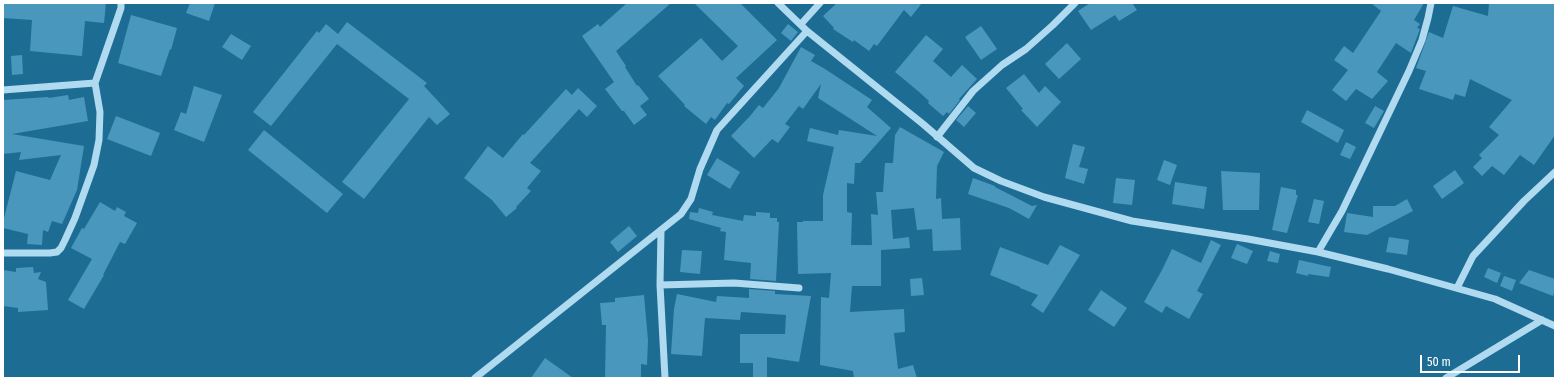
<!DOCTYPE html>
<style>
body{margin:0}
#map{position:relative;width:1558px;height:381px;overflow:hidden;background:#1d6c94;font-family:"Fira Sans Condensed",sans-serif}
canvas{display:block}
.frame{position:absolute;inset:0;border:4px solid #fff;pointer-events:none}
.scale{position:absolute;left:1420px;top:355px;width:100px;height:18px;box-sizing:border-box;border:2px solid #fff;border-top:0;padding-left:5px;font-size:12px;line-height:14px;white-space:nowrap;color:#fff;-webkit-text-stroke:3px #1d6c94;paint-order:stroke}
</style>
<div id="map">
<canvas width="1558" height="381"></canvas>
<div class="frame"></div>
<div class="scale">50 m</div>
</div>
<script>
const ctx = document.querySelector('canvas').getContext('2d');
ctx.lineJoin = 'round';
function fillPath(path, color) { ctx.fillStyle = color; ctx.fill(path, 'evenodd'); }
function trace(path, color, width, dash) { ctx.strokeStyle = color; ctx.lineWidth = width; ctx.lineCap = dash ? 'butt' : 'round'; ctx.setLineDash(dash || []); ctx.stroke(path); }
fillPath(new Path2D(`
 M3,3H106L104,23L85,21L82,56L30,51L32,20L3,18Z
 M190,3H215L209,21L186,13Z
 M627,3H671L616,51L626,66L625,67L637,86L638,85L649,99L640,106L647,115L634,125L624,111H622L605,89L614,82L582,36L598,24L600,27Z
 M694,3H740L777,40L736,78L744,86L729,104L727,103L715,120L711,117L706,124L684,106L685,105L658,76L701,38L722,61L738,46Z
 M837,3H922L911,17L904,10L877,46L874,44L869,51L854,40L853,42L833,29L834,28L823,16Z
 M1090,3H1132L1137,10L1119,21L1115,15L1091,30L1078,11Z
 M1371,3H1424L1414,20L1420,24L1417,28L1420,29L1411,53L1396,43L1377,72L1388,81L1372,99L1356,89L1346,101L1332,90L1348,70L1334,60L1344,46L1353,53L1381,11Z
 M1489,3H1555V135L1534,165L1520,155L1504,175L1492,166L1482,176L1473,167L1482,158L1479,155L1499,135L1489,127L1512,100L1470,79L1465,97L1455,94L1453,100L1419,89L1426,71L1416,68L1429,32L1443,38L1453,6L1488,16Z
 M131,15L177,28L171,50L170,49L161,76L118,63Z
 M347,22L427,83L424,86L450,114L437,125L429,117L364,199L342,182L409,99L337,44L271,126L253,112L317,31L319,33L326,24L338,34Z
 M788,24L798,32L791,41L781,33Z
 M981,26L997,49L981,60L965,37Z
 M231,34L251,46L242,60L222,47Z
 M926,35L943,49L933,61L951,77L962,65L977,79L959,99L960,100L949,114L947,112L943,116L928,103L929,101L918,91L895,72Z
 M1067,43L1081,59L1059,79L1045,64Z
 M801,47L815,55L811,61L825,69L872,100L867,107L891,128L860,163H855L854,184L847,183V212L852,213L851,245H872L871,214L878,215L876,192H883L885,163H893L895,135L900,127L944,152L937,166L936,199L941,198L942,219L960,218L961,250L933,251L932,229L917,230L914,208L891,210L893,239L909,237L910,248L881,250V286H852L850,312L904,309L905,332L894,333L898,369L913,365L917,378H854L853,371L820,365L821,297L829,298L831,273L798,274L797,222H803V221H823V195L834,147L807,141L810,128L838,135L839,130L877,136L818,98L821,84L803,109L799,106L785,124L790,127L778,143L772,139L754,158L731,136L750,116L759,105L763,108L779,88Z
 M22,55L23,74L12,75L11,56Z
 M1024,74L1039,93L1045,86L1061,102L1037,127L1021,110L1023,109L1006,88Z
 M194,86L222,95L204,142L174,130L181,112L186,114Z
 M578,88L597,106L587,117L579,109L530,163L541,171L527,188L531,191L516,207L517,208L506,217L492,200L464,178L488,146L503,158L523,134L524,135L566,89L572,95Z
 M68,95L69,100L84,97L88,121L12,134L84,146L77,190L62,224L52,221L48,232L43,230L42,245L27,244L28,234L3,228V222L16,171L50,180L61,155L19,160L21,152L3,154V100L48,97L49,98Z
 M968,106L976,113L964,127L956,120Z
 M1375,106L1384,111L1374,128L1365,123Z
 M1307,110L1344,130L1338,143L1301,122Z
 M116,116L160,133L151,156L107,139Z
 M264,130L343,194L327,213L248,150Z
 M1346,142L1356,147L1350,159L1340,155Z
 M1073,144L1085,147L1079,167L1088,169L1084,184L1065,178Z
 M717,158L740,172L730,189L707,175Z
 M1164,160L1177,165L1170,185L1157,180Z
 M1455,170L1464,183L1442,199L1433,186Z
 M1221,171L1260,173L1259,210H1223Z
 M973,178L995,186V187L1032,206L1037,205L1029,219L1009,208L968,194Z
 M1116,178L1135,180L1132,205L1113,203Z
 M1175,182L1207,187L1204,209L1172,204Z
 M1281,187L1296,190V195H1298L1287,233L1272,230Z
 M1314,199L1324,201L1319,224L1308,222Z
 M1407,199L1413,211L1367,235L1344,232L1347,213L1373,217V206H1395Z
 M100,202L115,211L117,207L126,212L124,216L137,223L125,244L120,242L103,275H104L84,309L68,300L92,259L71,248L82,228L84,229Z
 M699,208L713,212L712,215L743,221L744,215L756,216V212L770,213V218H777V222H779L776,281L750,279L751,263L724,260L726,232L720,231L721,228L689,219L690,212L698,213Z
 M629,226L637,236L618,252L610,242Z
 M1389,237L1409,240L1407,255L1386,252Z
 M1211,240L1221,245L1197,291L1203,294L1189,319L1166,306L1162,313L1144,302L1162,270L1172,249L1201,263Z
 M1237,244L1253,251L1247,264L1231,258Z
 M1060,245L1080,255L1043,313L1031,305L1038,295L1020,288V287L990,275L1000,247L1048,265Z
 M682,250L702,251L700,274L680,272Z
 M1270,251L1280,254L1278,263L1267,261Z
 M1299,260L1331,267L1329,277L1308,274V276L1296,273Z
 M33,267L34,273L41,272L38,279L46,282L48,310L18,312V308L3,306V270L16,272V268Z
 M1488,268L1501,273L1497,283L1484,277Z
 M1529,270L1555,279V290L1553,296L1519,283Z
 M1504,276L1516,280L1512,291L1500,286Z
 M922,278L924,295L911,296L910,279Z
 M749,289L775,291V294L811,296L799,362L767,357V378H753V363H740V334H785L786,315L741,312L740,320L705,318L702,356L671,354L674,309L677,294L716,302L717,296L749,298Z
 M1101,290L1127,308L1114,327L1088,310Z
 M644,295L648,340L647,365L641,364V378H605L606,325H602L600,303L615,302V298Z
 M545,358L573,378H531Z`), '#4a97bd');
trace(new Path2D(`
 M778,3L807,31L923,124L974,168L1001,181L1044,197L1132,221L1248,239L1318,252L1388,269L1495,299L1555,326
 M801,24L820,3
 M3,90L95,83
 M937,137L973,91L1002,65L1026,49L1053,25L1075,3
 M661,230L660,285L665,378
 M1318,252L1342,211L1409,71L1422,40L1428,18L1431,3
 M3,253H50L57,252L61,248L65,240L75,218L94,165L99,140L100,112L95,83L121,8V3
 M660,285L734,283L799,288
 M1457,288L1473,256L1524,201L1555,172
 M475,378L681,214L691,199L700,169L717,130L807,31
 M1446,378L1542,320`), '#afdaef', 7);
</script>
